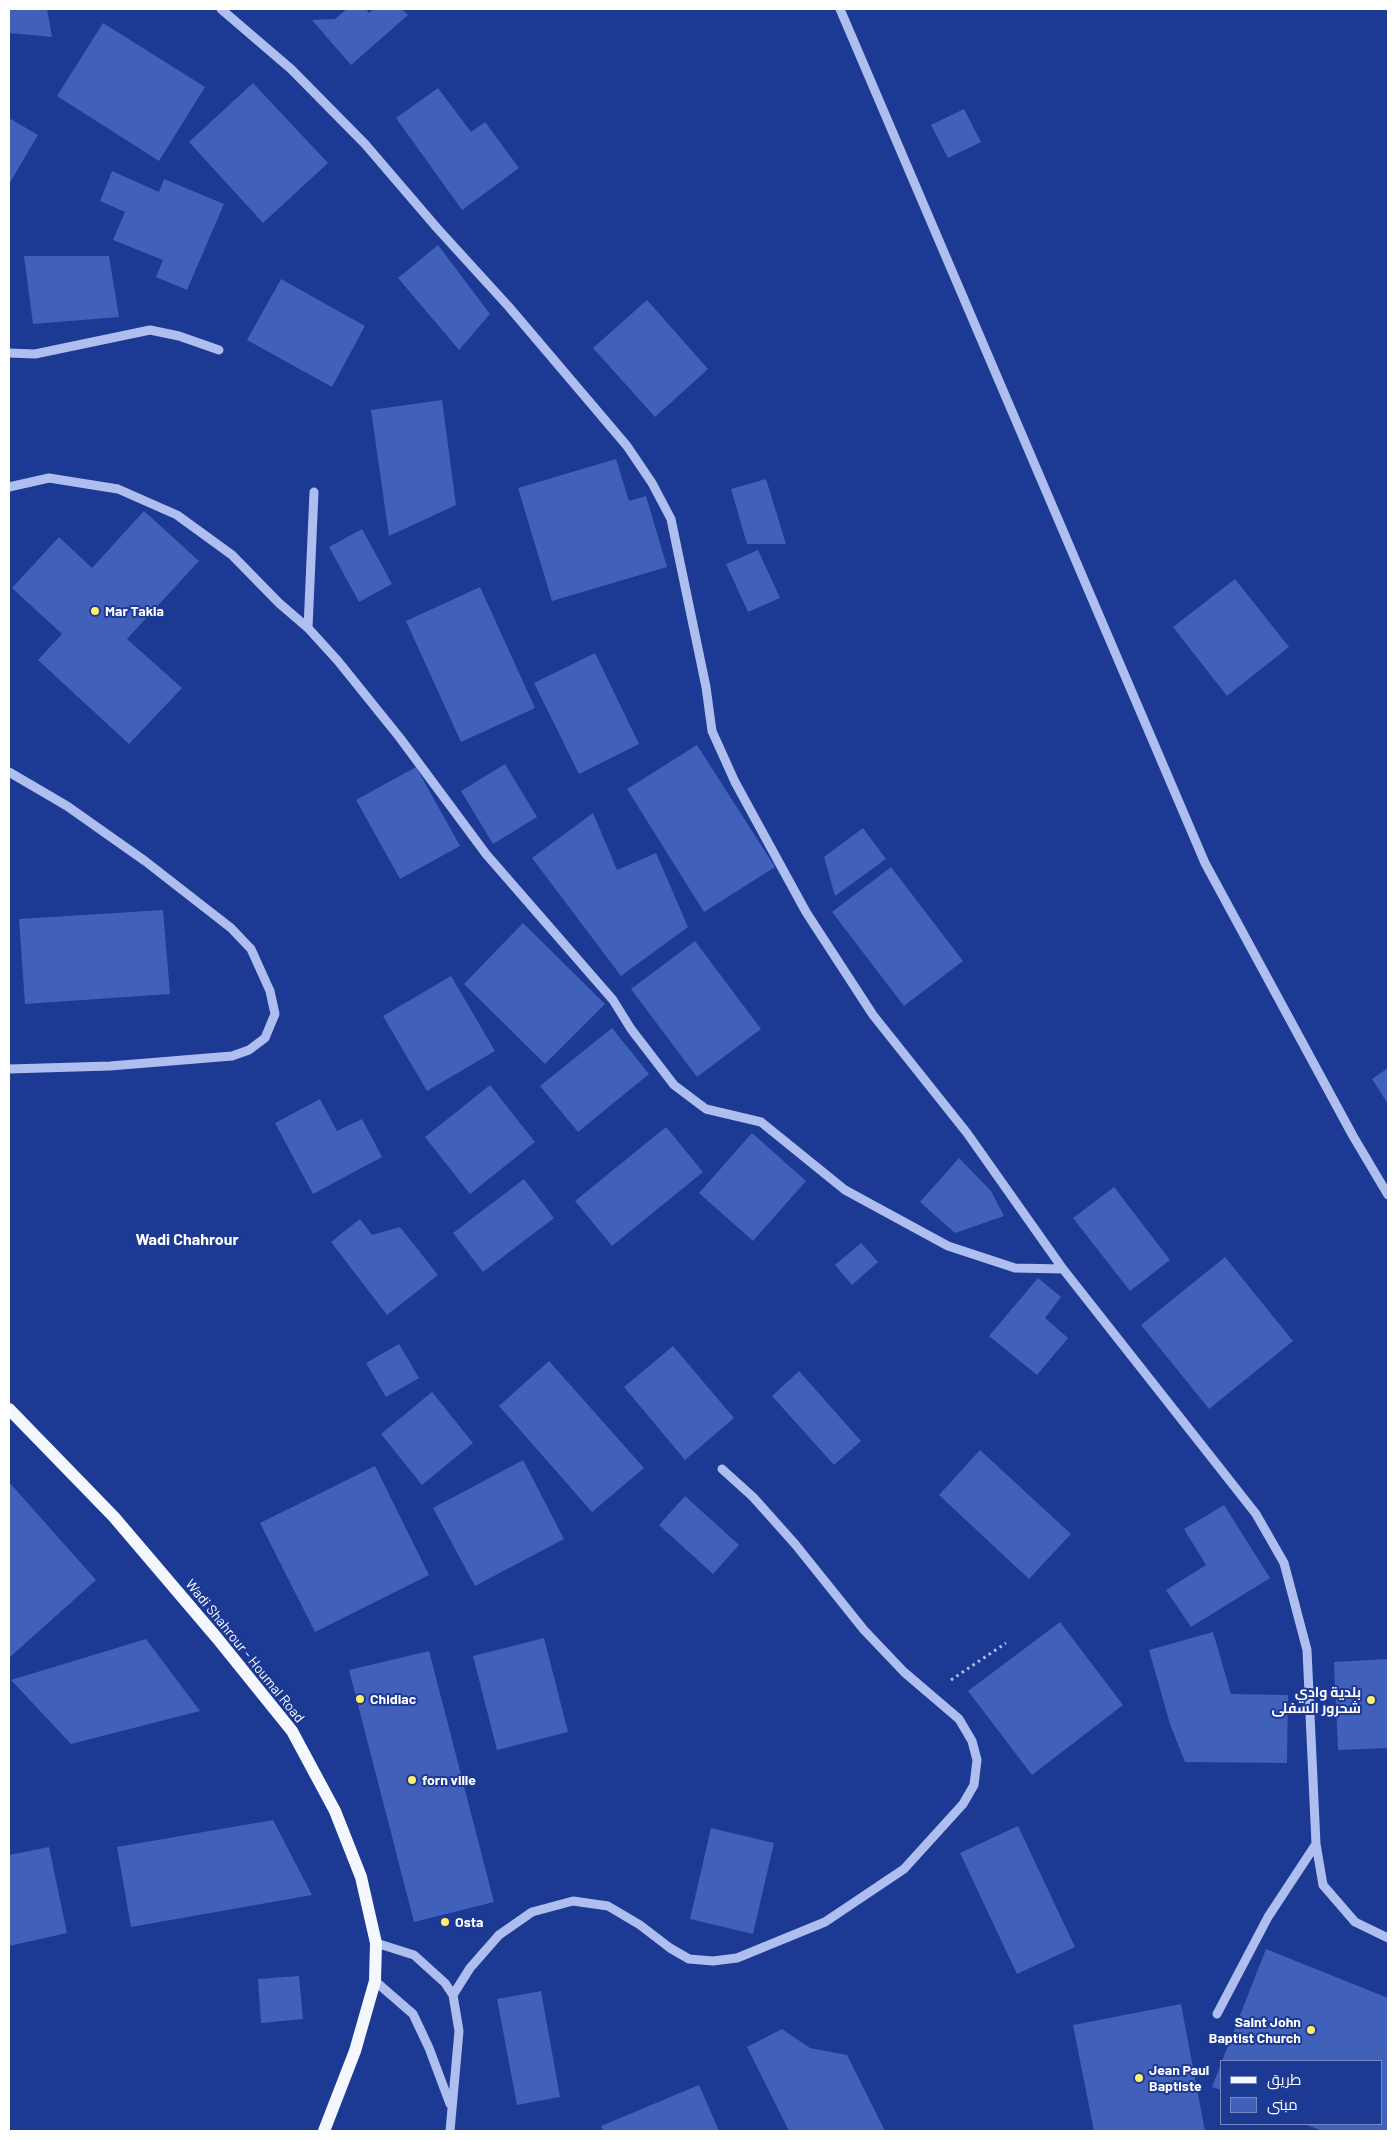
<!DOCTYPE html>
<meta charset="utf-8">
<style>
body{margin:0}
#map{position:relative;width:1397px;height:2140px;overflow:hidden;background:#1c3993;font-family:Barlow,Cairo,sans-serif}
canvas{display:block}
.frame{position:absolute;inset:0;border:10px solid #fff;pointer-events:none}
.legend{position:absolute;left:1220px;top:2060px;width:162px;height:65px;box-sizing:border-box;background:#1c3993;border:1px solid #7788be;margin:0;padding:6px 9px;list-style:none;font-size:15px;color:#fff}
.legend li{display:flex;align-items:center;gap:10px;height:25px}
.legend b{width:25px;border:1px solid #7788be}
</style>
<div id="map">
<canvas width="1397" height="2140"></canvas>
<div class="frame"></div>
<ul class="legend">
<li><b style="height:6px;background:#f5f7ff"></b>طريق</li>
<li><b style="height:14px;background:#4060b9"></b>مبنى</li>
</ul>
</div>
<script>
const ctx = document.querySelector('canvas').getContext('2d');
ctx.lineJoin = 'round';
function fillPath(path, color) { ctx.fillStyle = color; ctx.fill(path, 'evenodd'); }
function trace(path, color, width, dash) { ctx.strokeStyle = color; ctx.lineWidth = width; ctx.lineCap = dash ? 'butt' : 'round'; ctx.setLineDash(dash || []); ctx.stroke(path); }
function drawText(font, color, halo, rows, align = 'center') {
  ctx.font = font + ' Barlow,Cairo,sans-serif'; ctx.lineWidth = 4; ctx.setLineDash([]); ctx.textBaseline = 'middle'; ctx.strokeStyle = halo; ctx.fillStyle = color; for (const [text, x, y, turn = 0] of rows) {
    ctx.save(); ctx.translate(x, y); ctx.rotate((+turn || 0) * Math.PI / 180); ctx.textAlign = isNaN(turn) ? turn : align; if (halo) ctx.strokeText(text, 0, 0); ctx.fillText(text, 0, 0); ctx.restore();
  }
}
fillPath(new Path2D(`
 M9,9H47L52,37L9,33Z
 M347,9H366L369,13L374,9H402L408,15L351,65L312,20L335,19Z
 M103,23L205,87L159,161L57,96Z
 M253,83L328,163L263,223L189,142Z
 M438,88L471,132L485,122L519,168L462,210L396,118Z
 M964,109L981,142L948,158L931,125Z
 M9,118L38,135L9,184Z
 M112,171L159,192L164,179L224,204L187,290L156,277L163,260L113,240L125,212L100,201Z
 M438,245L490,314L459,350L398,278Z
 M24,256H109L119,317L33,324Z
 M281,279L365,326L332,387L247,340Z
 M647,300L708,369L655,417L593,348Z
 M442,400L456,505L389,536L371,410Z
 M616,459L629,501L646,496L667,567L552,601L518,488Z
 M766,479L786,544H747L731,489Z
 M144,511L199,561L127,639L182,688L129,744L38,660L62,634L12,588L59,537L92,568Z
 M362,529L392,584L359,602L329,547Z
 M758,550L780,598L748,612L726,564Z
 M1235,579L1289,647L1227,696L1173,627Z
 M480,587L535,708L461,742L406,621Z
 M595,653L639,744L579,774L534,683Z
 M697,745L775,867L704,912L627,789Z
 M505,764L537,817L493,844L461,791Z
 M416,767L460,846L400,879L356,800Z
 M593,813L617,870L656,853L688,927L621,976L532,858Z
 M863,828L886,859L835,896L824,857Z
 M891,867L963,961L904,1006L832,912Z
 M163,910L170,994L25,1004L19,919Z
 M523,923L605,1004L545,1064L464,984Z
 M695,941L761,1029L697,1077L631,989Z
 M451,976L495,1051L427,1091L383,1016Z
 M612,1028L649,1074L578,1132L540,1086Z
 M1388,1068V1104L1372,1079Z
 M490,1085L535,1142L470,1194L425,1137Z
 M320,1099L337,1131L362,1119L382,1157L313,1194L275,1123Z
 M666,1127L703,1172L612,1246L575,1201Z
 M752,1133L806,1181L753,1241L699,1193Z
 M959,1158L991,1191L1004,1216L955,1233L920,1202Z
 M524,1179L554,1218L483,1272L453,1233Z
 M1114,1187L1170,1260L1130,1291L1073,1218Z
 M360,1219L372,1235L400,1227L438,1275L387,1315L331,1242Z
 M861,1243L878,1262L852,1285L835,1265Z
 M1225,1257L1293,1341L1209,1409L1141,1325Z
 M1038,1278L1061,1297L1045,1318L1068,1338L1037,1375L989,1336Z
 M399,1344L419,1378L386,1397L366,1363Z
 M673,1346L734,1418L685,1460L624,1387Z
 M549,1361L644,1468L592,1512L499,1406Z
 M799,1371L861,1441L834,1465L772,1396Z
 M432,1392L473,1443L422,1485L381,1434Z
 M980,1450L1071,1534L1029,1579L939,1495Z
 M523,1460L564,1539L475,1586L433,1508Z
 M375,1466L429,1575L315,1632L260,1523Z
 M9,1482L96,1580L9,1658Z
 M685,1496L739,1545L713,1574L659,1525Z
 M1224,1505L1270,1578L1191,1627L1166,1590L1206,1565L1184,1529Z
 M1060,1622L1123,1705L1032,1775L968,1691Z
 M1213,1632L1231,1694L1288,1695L1287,1763L1185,1762L1170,1724L1149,1650Z
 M544,1638L568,1732L497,1750L473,1656Z
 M146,1639L200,1711L71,1744L11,1680Z
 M429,1651L494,1902L414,1922L349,1670Z
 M1388,1659V1748L1338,1750L1334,1662Z
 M273,1820L312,1895L131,1927L117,1847Z
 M1018,1826L1075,1947L1017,1974L960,1853Z
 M711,1828L774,1843L753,1934L690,1919Z
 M49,1847L67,1933L9,1946V1855Z
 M1266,1949L1388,1998V2131H1323L1304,2124H1381V2061H1222Z
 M299,1976L303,2019L261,2023L258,1979Z
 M541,1991L560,2097L517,2105L497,1999Z
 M1181,2004L1205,2131H1094L1073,2025Z
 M782,2029L810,2048L847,2055L885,2131H789L747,2047Z
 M1221,2064V2090L1212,2087Z
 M699,2085L719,2131H603L601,2126Z`), '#4060b9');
trace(new Path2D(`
 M951,1680L1006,1643`), '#adbeef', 3, [2.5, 4]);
trace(new Path2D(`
 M221,9L291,69L365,144L437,228L509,307L627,446L652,483L671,519L706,687L712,731L735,782L806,912L873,1015L967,1133L1063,1269L1256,1514L1284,1563L1307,1650L1316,1844L1323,1885L1355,1922L1388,1938
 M840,9L1205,863L1353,1136L1388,1195
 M9,353L35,354L150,330L179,336L219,350
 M9,487L49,478L118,489L177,515L232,555L279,603L308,628L338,661L400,738L486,854L613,1000L631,1029L674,1085L706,1109L761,1122L845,1190L948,1246L1015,1268L1063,1269
 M308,628L314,492
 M9,772L67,806L145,861L231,928L251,949L270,991L275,1014L265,1038L249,1050L232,1056L110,1066L9,1069
 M376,1943L414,1955L445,1983L453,1995L459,2031L450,2131
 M375,1981L413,2014L429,2048L450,2104
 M453,1995L470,1968L499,1935L532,1912L573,1901L608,1906L640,1925L670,1948L689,1959L713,1961L737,1958L825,1922L904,1869L963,1804L974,1785L977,1760L972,1741L959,1719L904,1672L864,1630L795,1544L753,1497L722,1469
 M1217,2014L1268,1917L1316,1844`), '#adbeef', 9);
trace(new Path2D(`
 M9,1409L114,1517L217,1638L292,1731L335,1811L361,1877L376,1943L375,1981L355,2051L324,2131`), '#f5f7ff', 12);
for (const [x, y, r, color] of [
 [95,611,5,"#fff06b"],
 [360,1699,5,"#fff06b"],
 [1371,1700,5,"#fff06b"],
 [412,1780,5,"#fff06b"],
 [445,1922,5,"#fff06b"],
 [1311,2030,5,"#fff06b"],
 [1139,2078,5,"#fff06b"]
]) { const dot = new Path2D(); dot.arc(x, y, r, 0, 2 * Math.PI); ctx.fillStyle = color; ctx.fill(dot); trace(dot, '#1c3993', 2); }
drawText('bold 14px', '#fff', '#1c3993', [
 ["Mar Takla",105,611],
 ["بلدية وادي",1361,1692,"right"],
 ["شحرور السفلى",1361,1708,"right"],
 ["Chidiac",370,1699],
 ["forn ville",422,1780],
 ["Osta",455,1922],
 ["Saint John",1301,2022,"right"],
 ["Baptist Church",1301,2038,"right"],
 ["Jean Paul",1149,2070],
 ["Baptiste",1149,2086]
], 'left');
drawText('14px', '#fff', '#1c3993', [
 ["Wadi Shahrour - Houmal Road",245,1651,51]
]);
drawText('bold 16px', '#fff', '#1c3993', [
 ["Wadi Chahrour",187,1240]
]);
</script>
